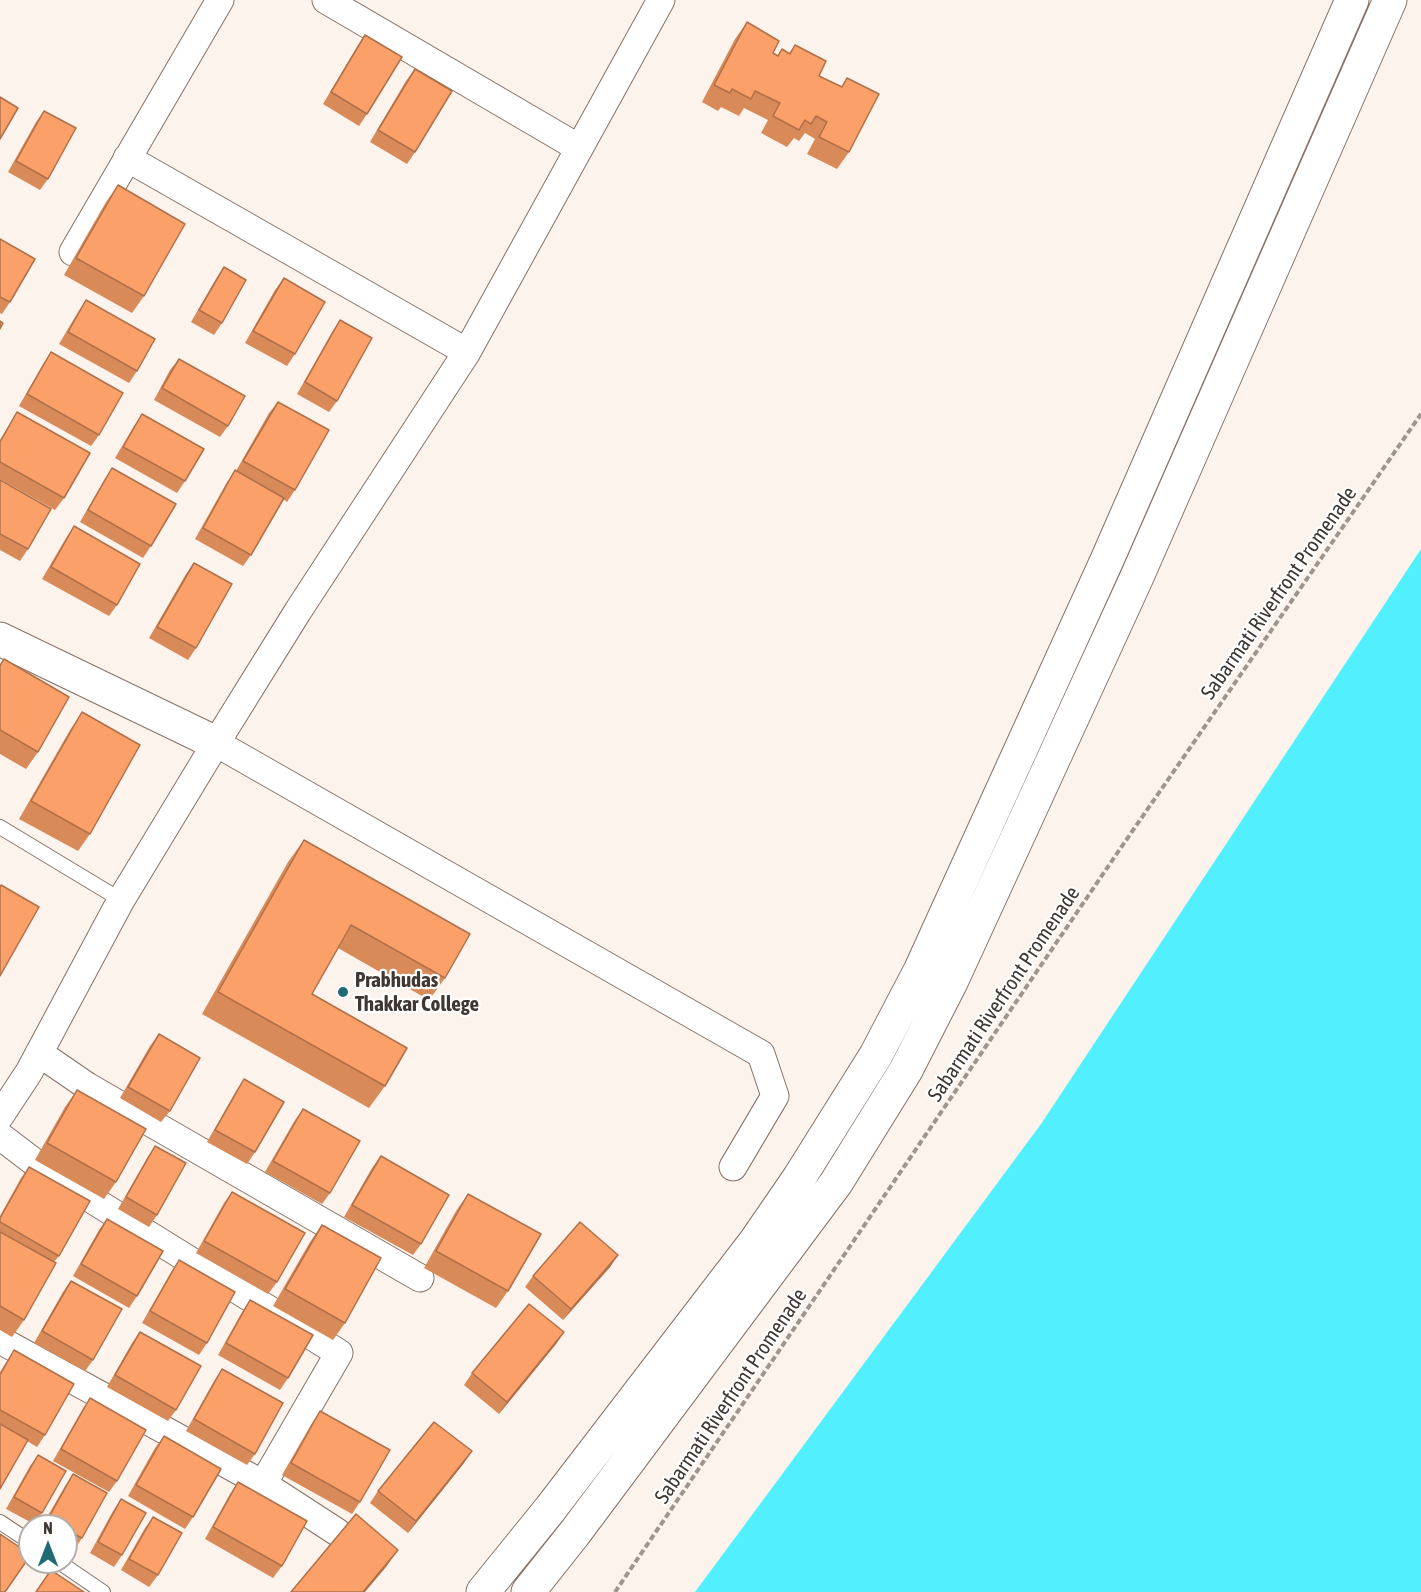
<!DOCTYPE html>
<style>
body{margin:0}
#map{position:relative;width:1421px;height:1592px;overflow:hidden;background:#fdf3ed;font-family:"Asap Condensed",sans-serif}
canvas{display:block}
.north{position:absolute;left:18px;top:1514px;width:60px;height:60px;box-sizing:border-box;background:#fff;border:2px solid #b3afad;border-radius:50%;rotate:0deg;font-size:16px;font-weight:700;line-height:24px;text-align:center;color:#403732}
.north::after{content:'';display:block;margin:auto;width:21px;height:27px;background:#206b73;clip-path:polygon(50% 0,100% 100%,50% 72%,0 100%)}
</style>
<div id="map">
<canvas width="1421" height="1592"></canvas>
<div class="north">N</div>
</div>
<script>
const ctx = document.querySelector('canvas').getContext('2d');
ctx.lineJoin = 'round';
function fillPath(path, color) { ctx.fillStyle = color; ctx.fill(path, 'evenodd'); }
function trace(path, color, width, dash) { ctx.strokeStyle = color; ctx.lineWidth = width; ctx.lineCap = dash ? 'butt' : 'round'; ctx.setLineDash(dash || []); ctx.stroke(path); }
function drawText(font, color, halo, rows, align = 'center') {
  ctx.font = font + ' "Asap Condensed",sans-serif'; ctx.lineWidth = 4.5; ctx.setLineDash([]); ctx.textBaseline = 'middle'; ctx.strokeStyle = halo; ctx.fillStyle = color; for (const [text, x, y, turn = 0] of rows) {
    ctx.save(); ctx.translate(x, y); ctx.rotate((+turn || 0) * Math.PI / 180); ctx.textAlign = isNaN(turn) ? turn : align; if (halo) ctx.strokeText(text, 0, 0); ctx.fillText(text, 0, 0); ctx.restore();
  }
}
fillPath(new Path2D(`
 M1421,549V1592H695L1041,1124Z`), '#52effe');
const service = new Path2D(`
 M0,827L121,900
 M0,1522L30,1542
 M59,1562L103,1592`);
const minor = new Path2D(`
 M326,0L579,148
 M127,158L467,352
 M73,252L220,0
 M216,743L761,1054L775,1096L733,1167
 M39,1053L87,1086L420,1278
 M0,1116L29,1072L121,900L216,743L298,611L467,352L661,0
 M0,1136L46,1171L339,1353L263,1484
 M0,1340L263,1484L337,1532`);
const tertiary = new Path2D(`
 M0,639L216,743
 M483,1592L551,1508L755,1242L799,1178L876,1055L920,971L1107,560L1352,0
 M528,1592L574,1534L836,1183L906,1070L951,982L1136,579L1390,0`);
trace(service, '#877266', 16);
trace(minor, '#877266', 29);
trace(tertiary, '#877266', 35);
trace(new Path2D(`
 M615,1592L1120,849L1421,414`), '#9e958f', 4, [6, 3]);
trace(service, '#fff', 14);
trace(minor, '#fff', 27);
trace(tertiary, '#fff', 33);
fillPath(new Path2D(`
 M747,22L773,53L777,56L782,49L789,53L795,45L819,76L841,87L847,78L849,152L837,169L807,154L815,139L805,133L799,141L794,138L787,147L761,133L768,120L744,108L739,116L721,107L718,111L702,102L735,39Z
 M365,35L367,114L359,126L323,104L357,47Z
 M415,69V152L407,164L370,142L406,81Z
 M44,111L48,179L40,190L8,172L36,122Z
 M118,185L144,296L132,313L64,275L106,202Z
 M0,239L10,302L2,314L0,313Z
 M224,267L222,323L214,335L191,322L216,279Z
 M284,278L295,354L287,366L245,343L275,290Z
 M86,300L137,371L129,383L59,344L78,312Z
 M340,320L337,401L329,412L297,394L332,332Z
 M51,352L99,435L91,446L19,406L43,364Z
 M179,359L228,426L220,437L154,400L170,370Z
 M278,402L295,490L287,502L283,499L251,555L243,566L195,539L227,482L235,470L236,471L269,413Z
 M17,412L64,498L55,510L0,479V440Z
 M142,414L185,481L177,493L115,458L134,426Z
 M112,468L151,546L143,558L80,522L104,480Z
 M0,480L28,549L20,561L0,550Z
 M74,526L117,605L109,616L42,579L66,538Z
 M194,563L196,648L188,660L149,638L186,574Z
 M4,659L38,752L26,769L0,754V664Z
 M82,712L90,834L78,851L19,819L70,730Z
 M304,840L445,978L429,1000L338,948L312,994L385,1086L369,1108L202,1014L288,862Z
 M159,1034L170,1111L161,1122L120,1098L150,1046Z
 M244,1079L255,1152L247,1164L207,1142L236,1091Z
 M77,1090L116,1182L104,1199L35,1160L65,1107Z
 M303,1109L330,1193L322,1204L265,1172L295,1120Z
 M155,1146L157,1215L149,1227L118,1209L147,1158Z
 M381,1156L421,1244L413,1255L344,1217L372,1168Z
 M29,1167L59,1256L54,1262L24,1320L12,1337L0,1330V1216L21,1178Z
 M232,1192L277,1282L268,1294L196,1253L224,1203Z
 M468,1194L508,1291L496,1308L424,1268L456,1211Z
 M107,1219L137,1296L129,1308L73,1276L99,1230Z
 M322,1225L345,1323L333,1340L273,1306L310,1242Z
 M618,1255L610,1267L563,1320L525,1287L533,1276Z
 M179,1260L207,1343L199,1355L142,1323L171,1272Z
 M71,1281L93,1360L85,1371L34,1343L63,1292Z
 M250,1300L288,1378L280,1390L218,1355L242,1312Z
 M140,1332L176,1410L168,1421L107,1387L132,1343Z
 M564,1332L556,1344L499,1414L464,1385L472,1373Z
 M14,1350L45,1435L37,1447L27,1441L0,1489V1372Z
 M222,1369L255,1454L247,1465L186,1431L214,1381Z
 M90,1398L117,1481L109,1492L53,1461L82,1410Z
 M320,1411L360,1502L352,1514L282,1475L312,1423Z
 M164,1436L193,1517L185,1529L128,1496L155,1448Z
 M38,1455L42,1513L34,1524L6,1509L30,1466Z
 M464,1463L408,1533L370,1503L378,1491Z
 M73,1474L82,1538L74,1550L66,1546V1526H42L65,1486Z
 M238,1482L282,1566L273,1578L205,1539L230,1494Z
 M121,1499L122,1555L114,1567L90,1553L113,1511Z
 M153,1517L158,1575L149,1587L121,1570L145,1528Z`), '#d88a59');
fillPath(new Path2D(`
 M618,1255L610,1267L563,1320L571,1309Z
 M564,1332L556,1344L499,1414L507,1402Z
 M472,1451L464,1463L408,1533L416,1521Z
 M398,1550L386,1567L365,1592H363Z`), '#b07049');
const building = new Path2D(`
 M747,22L779,41L773,53L778,56L782,49L790,54L795,45L826,61L819,76L842,87L847,78L879,94L849,152L819,137L827,122L816,116L811,124L805,120L799,130L773,116L780,103L755,91L751,99L732,89L730,93L714,85Z
 M365,35L402,57L367,114L331,92Z
 M415,69L452,91L415,152L378,130Z
 M0,97L18,108L0,139Z
 M44,111L76,128L48,179L16,161Z
 M118,185L185,224L144,296L76,258Z
 M0,239L35,259L10,302L0,297Z
 M224,267L246,280L222,323L199,310Z
 M284,278L325,302L295,354L253,331Z
 M86,300L155,339L137,371L68,332Z
 M340,320L372,338L337,401L305,382Z
 M0,321L3,323L0,329Z
 M51,352L123,393L99,435L27,394Z
 M179,359L245,396L228,426L162,388Z
 M278,402L329,430L295,490L243,461Z
 M17,412L90,453L64,498L0,462V442Z
 M142,414L204,449L185,481L123,447Z
 M112,468L176,504L151,546L88,510Z
 M235,470L284,498L251,555L203,528Z
 M0,480L51,509L28,549L0,534Z
 M74,526L140,564L117,605L51,567Z
 M194,563L232,584L196,648L157,627Z
 M4,659L69,697L38,752L0,730V666Z
 M82,712L140,745L90,834L31,801Z
 M304,840L470,934L445,978L351,925L312,994L407,1048L385,1086L218,992Z
 M1,885L39,907L0,976V887Z
 M159,1034L200,1058L170,1111L128,1087Z
 M244,1079L284,1102L255,1152L215,1130Z
 M77,1090L146,1129L116,1182L47,1143Z
 M303,1109L360,1141L330,1193L273,1161Z
 M155,1146L186,1163L157,1215L126,1197Z
 M381,1156L449,1195L421,1244L352,1205Z
 M29,1167L90,1201L59,1256L0,1222V1218Z
 M232,1192L305,1233L277,1282L204,1241Z
 M468,1194L541,1234L508,1291L436,1251Z
 M107,1219L163,1251L137,1296L81,1264Z
 M580,1222L618,1255L571,1309L533,1276Z
 M322,1225L381,1258L345,1323L285,1289Z
 M0,1232L56,1263L24,1320L0,1306Z
 M179,1260L235,1292L207,1343L150,1311Z
 M71,1281L122,1309L93,1360L42,1331Z
 M250,1300L313,1335L288,1378L226,1343Z
 M529,1304L564,1332L507,1402L472,1373Z
 M140,1332L201,1366L176,1410L115,1375Z
 M14,1350L74,1384L45,1435L0,1410V1375Z
 M222,1369L283,1403L255,1454L194,1419Z
 M90,1398L146,1430L117,1481L61,1449Z
 M320,1411L390,1450L360,1502L291,1463Z
 M434,1422L472,1451L416,1521L378,1491Z
 M0,1424L28,1440L0,1489Z
 M164,1436L221,1469L193,1517L136,1485Z
 M38,1455L66,1471L42,1513L14,1497Z
 M73,1474L107,1493L82,1538L66,1530V1526H60L48,1519Z
 M238,1482L307,1521L282,1566L213,1527Z
 M121,1499L146,1513L122,1555L98,1542Z
 M356,1514L398,1550L363,1592H291Z
 M153,1517L182,1533L158,1575L129,1559Z
 M0,1534L30,1554V1556L5,1592H0Z
 M51,1570L84,1592H36Z`);
fillPath(building, '#fba068');
trace(building, '#b07049', 1.5);
for (const [x, y, r, color] of [
 [343,992,6,"#206b73"]
]) { const dot = new Path2D(); dot.arc(x, y, r, 0, 2 * Math.PI); ctx.fillStyle = color; ctx.fill(dot); trace(dot, '#fff', 2); }
drawText('21px', '#403732', '#fff', [
 ["Sabarmati Riverfront Promenade",1279,593,-55],
 ["Sabarmati Riverfront Promenade",1004,994,-56],
 ["Sabarmati Riverfront Promenade",731,1396,-56]
]);
drawText('bold 21px', '#403732', '#fff', [
 ["Prabhudas",355,980],
 ["Thakkar College",355,1004]
], 'left');
</script>
